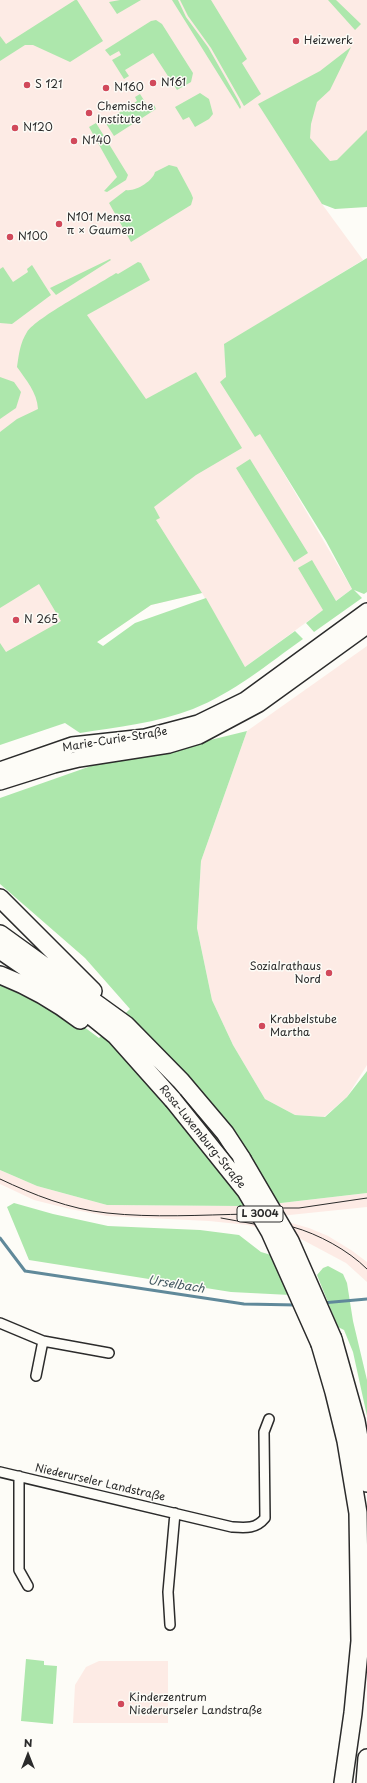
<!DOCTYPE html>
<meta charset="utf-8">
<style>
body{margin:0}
#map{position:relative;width:367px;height:1783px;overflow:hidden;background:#fdfcf7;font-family:"Playpen Sans",sans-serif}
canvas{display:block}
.north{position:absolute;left:8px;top:1735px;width:40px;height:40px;-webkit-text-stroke:3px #fdfcf7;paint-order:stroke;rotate:0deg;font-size:11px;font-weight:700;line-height:16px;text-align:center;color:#2b2b2b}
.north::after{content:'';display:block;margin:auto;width:14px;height:18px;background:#2b2b2b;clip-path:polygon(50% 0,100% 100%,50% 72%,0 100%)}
</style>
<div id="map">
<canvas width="367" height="1783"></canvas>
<div class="north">N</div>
</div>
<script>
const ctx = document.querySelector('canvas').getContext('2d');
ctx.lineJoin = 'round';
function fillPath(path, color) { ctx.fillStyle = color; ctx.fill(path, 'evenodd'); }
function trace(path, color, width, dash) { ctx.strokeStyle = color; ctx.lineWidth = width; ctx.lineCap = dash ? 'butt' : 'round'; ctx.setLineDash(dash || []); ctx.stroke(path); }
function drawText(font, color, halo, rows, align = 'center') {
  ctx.font = font + ' "Playpen Sans",sans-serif'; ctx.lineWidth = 3; ctx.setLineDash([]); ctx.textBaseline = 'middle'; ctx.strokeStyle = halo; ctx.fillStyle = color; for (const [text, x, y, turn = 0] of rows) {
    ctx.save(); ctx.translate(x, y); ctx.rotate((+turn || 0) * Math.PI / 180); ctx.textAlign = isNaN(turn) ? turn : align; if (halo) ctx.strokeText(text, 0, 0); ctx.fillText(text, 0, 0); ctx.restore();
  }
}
fillPath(new Path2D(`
 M0,0H367V159L322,204L363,260L224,345L227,377L352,589L245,667L202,593L151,605L97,642L0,655Z
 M367,646V1065L347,1097L324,1117L295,1115L265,1099L233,1045L212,1000L197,928L201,861L247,731Z
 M0,1170L37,1186L107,1205L242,1206L281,1203L367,1193V1207L270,1217L309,1228L328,1236L351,1250L367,1262V1282L346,1263L301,1239L248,1225L209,1221L107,1216L70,1209L34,1200L0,1184Z
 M99,1661H168V1723H73L75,1685L86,1667Z`), '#fdebe5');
fillPath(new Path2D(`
 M75,0H77L103,41L70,62L33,45H25L0,61V36L6,44Z
 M120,0H141L117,14L109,2Z
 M172,0H178L186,17L208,47L238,100L241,107L240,109Z
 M180,0H211L247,59L242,63L261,94L244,106L211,48L188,16Z
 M328,0H336L361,24L355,30Z
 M156,20L162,24L193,73L191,82L177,90L153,53L125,70L129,76L124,79L112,60L121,55L119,51L110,56L105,50L151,21Z
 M351,47L330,90L317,102L311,124L310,138L330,161L337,160L367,130V207L335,209L322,204L258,104L320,71Z
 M200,93L209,99L213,114L209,119L195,127L189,117L183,120L175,107Z
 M140,94L149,108L154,105L156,109L114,136L105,122L137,101L135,97Z
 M96,123L128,175L126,180L107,192L104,191L117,177L89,127Z
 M169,165L177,167L191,193L193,198L191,205L131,242L109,203L126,190C135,192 153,181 155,172Z
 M367,258V592L364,594L354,590L362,598L314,632L306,623L323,610L298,568L312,560L336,601L352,589L326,541L260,434L255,437L220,382L226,377L224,344Z
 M110,259L111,260L56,295L50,288Z
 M138,262L141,263L150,280L87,315L146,399L196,372L242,448L196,475L154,507L160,518L156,520L202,593L151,605L97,642L103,646L135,623L206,598L245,667L295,631L303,639C268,664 233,693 193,709C157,723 117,727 80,733L65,723L0,745V643L6,652L61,621L39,584L0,608V432L17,419L38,409C37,392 26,380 17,367C19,354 20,343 27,332C37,317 98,285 116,273L118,274Z
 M32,265L51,295L12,324L0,323V269L3,267L13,282L28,272L27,269Z
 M0,377L14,382L21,392L16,408L0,419Z
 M250,459L308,553L294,562L236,468Z
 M247,731L201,861L197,928L212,1000L233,1045L265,1099L295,1115L325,1117L347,1097L367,1071V1193L281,1203L242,1206L107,1205L37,1186L0,1170V985L72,1018L99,1038L130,1009L85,958L0,884V798L91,766L153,754Z
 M14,1203L53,1214L108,1226L200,1230L239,1235L261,1252L271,1255L290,1295L231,1292L29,1260L7,1207Z
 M328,1266L343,1274L347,1283L353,1321L367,1380V1416L353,1352L344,1330L338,1327L317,1275L323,1268Z
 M26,1659L44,1661V1665L57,1666L53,1724L21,1721Z`), '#ade7ac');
trace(new Path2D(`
 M0,1238L25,1271L244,1304L297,1305
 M322,1303L367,1299`), '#60899a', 3);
const street = new Path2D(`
 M0,1323L43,1341L109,1353
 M36,1376L43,1341
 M0,1472L232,1527C246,1528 256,1529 265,1518L264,1432L269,1419
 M19,1476V1570L28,1586
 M170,1625L168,1592L175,1513`);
const primary = new Path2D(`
 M0,770L72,745L145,737L198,723L245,700L367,611
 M0,782L54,765L79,759L169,745L199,736L259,704L367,626`);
const highway = new Path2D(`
 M0,898L93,991
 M0,934L126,1025L181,1081L225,1133L242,1159
 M0,950L64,994L116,1036L173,1100
 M0,975C29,986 55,1001 80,1020
 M333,1339L356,1421L367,1483
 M320,1344L334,1392L346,1441L358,1513L360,1641L353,1713L343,1783
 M365,1783L367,1758`);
trace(street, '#2b2b2b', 12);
trace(primary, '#2b2b2b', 18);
trace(highway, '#2b2b2b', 20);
trace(street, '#fdfcf7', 9);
trace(primary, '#fdfcf7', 15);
trace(highway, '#fdfcf7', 17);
trace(new Path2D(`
 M0,1179C34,1195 69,1209 107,1213C153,1218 201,1215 248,1214
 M282,1208H299L367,1198
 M221,1218L254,1224
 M293,1227C318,1234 348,1250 367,1269`), '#2b2b2b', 1);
const highwayBridge = new Path2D(`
 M173,1100L246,1191L270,1232L320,1344
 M242,1159L290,1241L333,1339`);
trace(highwayBridge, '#2b2b2b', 20, []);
trace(highwayBridge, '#fdfcf7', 17);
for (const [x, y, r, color] of [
 [296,41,4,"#d1495b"],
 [153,83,4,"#d1495b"],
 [27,85,4,"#d1495b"],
 [106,88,4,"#d1495b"],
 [89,113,4,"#d1495b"],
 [15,128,4,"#d1495b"],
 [74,141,4,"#d1495b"],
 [59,224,4,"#d1495b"],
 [10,237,4,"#d1495b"],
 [16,620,4,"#d1495b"],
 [329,973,4,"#d1495b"],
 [262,1026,4,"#d1495b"],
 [121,1704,4,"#d1495b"]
]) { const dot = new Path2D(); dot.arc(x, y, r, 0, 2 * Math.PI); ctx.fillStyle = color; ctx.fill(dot); trace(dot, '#fdfcf7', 1.5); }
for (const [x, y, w] of [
 [260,1214,46]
]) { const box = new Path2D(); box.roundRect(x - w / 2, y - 8, w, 16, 3); ctx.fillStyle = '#fdfcf7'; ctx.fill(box); trace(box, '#2b2b2b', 1); }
drawText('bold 10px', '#2b2b2b', null, [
 ["L 3004",260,1214]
]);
drawText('11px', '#2b2b2b', '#fdfcf7', [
 ["Heizwerk",304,41],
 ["N161",161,83],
 ["S 121",35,85],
 ["N160",114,88],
 ["Chemische",97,107],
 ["Institute",97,120],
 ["N120",23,128],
 ["N140",82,141],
 ["N101 Mensa",67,218],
 ["π × Gaumen",67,231],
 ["N100",18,237],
 ["N 265",24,620],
 ["Sozialrathaus",321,967,"right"],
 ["Nord",321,980,"right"],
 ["Krabbelstube",270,1020],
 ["Martha",270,1033],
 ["Kinderzentrum",129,1698],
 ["Niederurseler Landstraße",129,1711]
], 'left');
drawText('11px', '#2b2b2b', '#fdfcf7', [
 ["Marie-Curie-Straße",115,740,-9],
 ["Rosa-Luxemburg-Straße",202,1137,51],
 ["Niederurseler Landstraße",100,1483,13]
]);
drawText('italic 12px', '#455a62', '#fdfcf7', [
 ["Urselbach",176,1285,9]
]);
</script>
